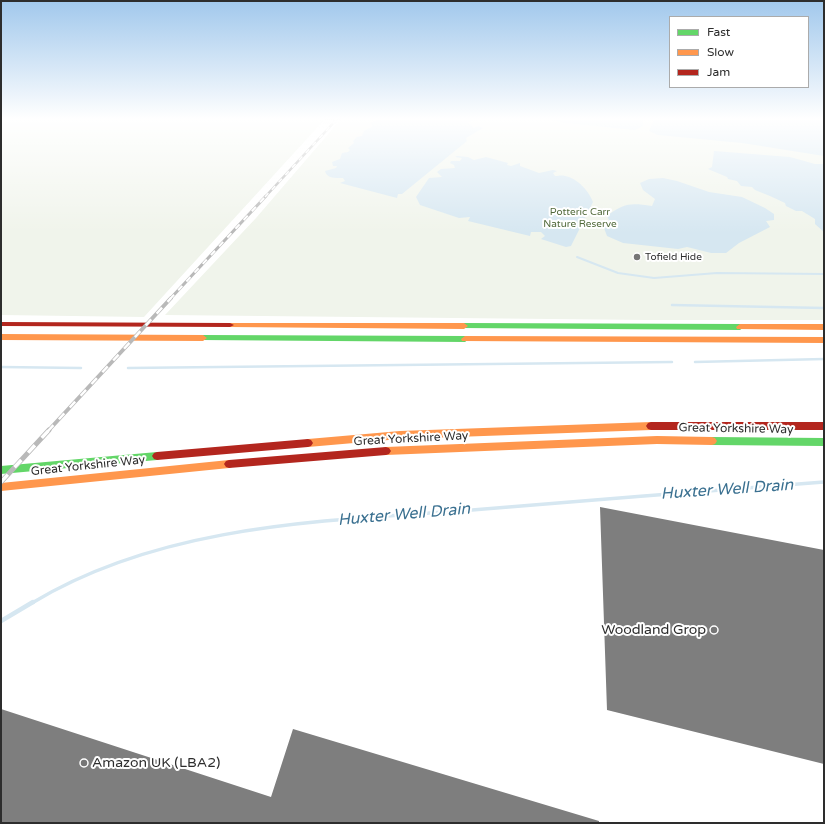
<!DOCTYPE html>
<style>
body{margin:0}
#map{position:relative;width:825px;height:824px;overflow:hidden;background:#fff;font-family:"Varela Round",sans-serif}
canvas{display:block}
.frame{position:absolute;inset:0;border:2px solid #2d2d2d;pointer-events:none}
.legend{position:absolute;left:669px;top:16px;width:140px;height:72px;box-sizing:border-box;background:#fff;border:1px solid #ababab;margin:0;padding:5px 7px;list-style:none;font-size:12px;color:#2d2d2d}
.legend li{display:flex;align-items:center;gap:8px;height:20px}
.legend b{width:20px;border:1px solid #ababab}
</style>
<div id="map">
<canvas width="825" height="824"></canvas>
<div class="frame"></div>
<ul class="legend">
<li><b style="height:5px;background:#63d668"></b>Fast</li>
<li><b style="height:5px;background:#ff974d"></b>Slow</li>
<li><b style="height:5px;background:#b3261e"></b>Jam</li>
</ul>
</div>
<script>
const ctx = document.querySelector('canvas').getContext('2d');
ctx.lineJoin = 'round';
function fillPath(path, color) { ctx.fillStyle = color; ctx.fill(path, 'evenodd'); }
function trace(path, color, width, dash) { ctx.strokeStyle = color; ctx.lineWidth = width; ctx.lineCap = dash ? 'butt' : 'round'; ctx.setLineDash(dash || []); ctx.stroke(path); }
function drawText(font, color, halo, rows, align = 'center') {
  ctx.font = font + ' "Varela Round",sans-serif'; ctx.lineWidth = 4; ctx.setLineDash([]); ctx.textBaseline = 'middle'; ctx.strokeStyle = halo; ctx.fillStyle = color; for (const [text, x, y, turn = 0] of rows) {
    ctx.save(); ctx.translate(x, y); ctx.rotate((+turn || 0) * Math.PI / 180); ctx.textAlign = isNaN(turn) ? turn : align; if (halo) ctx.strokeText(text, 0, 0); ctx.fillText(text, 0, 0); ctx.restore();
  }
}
fillPath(new Path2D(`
 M1,118H326L144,317L1,315Z
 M342,118H824V320H648L165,315L256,218Z`), '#f0f4eb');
fillPath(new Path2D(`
 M379,118H484L468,122L474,128L478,126L483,128L466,138L467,141L402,194H398L397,198L340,183L345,181L343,178C336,178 327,179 325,171L336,168L337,166H333L332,162L340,159L342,153L348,152L350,150L348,148L354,143L353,141L357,137L362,136L364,131L373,126L370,123L377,120Z
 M545,118H643V126L635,130L565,123Z
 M655,118H824V156L742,143L658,135L649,131Z
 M714,151L790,157L815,164H824V232L815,224V219L802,211H796L786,206L785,203L770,196L755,190L752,187L741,186L737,181L728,179L727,177L708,169L712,167Z
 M457,156L468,157L474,160L486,157L508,163L507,165L511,166L520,163V166L539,173L553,170L557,171L553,173L555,176C559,176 561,175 565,176C577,178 589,191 593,202L571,246L566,247L541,239L545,236L541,232H531L530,236L468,221L470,217L459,218L420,205L416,197L429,178L442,177L437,172L441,169L455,168L454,165L450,163L451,161H460L462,158L455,157Z
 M663,178L677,181L709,192L742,197L765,208L774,214V220L766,221L770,227L739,243L726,253H711L687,247L678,249L623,243L607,236L604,228L609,220L607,216C625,203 630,203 652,206L655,199L643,190L640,183L649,179Z`), '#d6e7f1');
trace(new Path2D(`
 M577,257L618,273L654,278L717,273L824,274`), '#d6e7f1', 2);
trace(new Path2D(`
 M672,305L824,308
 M695,362L824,359
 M1,367L81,368
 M128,368L672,362`), '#d6e7f1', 2.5);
trace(new Path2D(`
 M32,603C163,524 323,521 472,510C589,500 707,491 824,482`), '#d6e7f1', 3.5);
trace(new Path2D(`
 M1,621L33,602`), '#d6e7f1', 4.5);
fillPath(new Path2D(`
 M600,507L824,550V764L607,710Z
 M1,709L271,797L293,729L599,821V823H1Z`), '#7e7e7e');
fillPath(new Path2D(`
 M464,323L740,324L744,327L740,330L461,328V324Z
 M203,335L465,336L469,339L465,342L200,340L199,338L200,336Z
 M712,437L824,438V446L712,445L709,444L707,441L709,438Z
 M157,452L160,453L162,456L160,459L157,460L1,474V466Z`), '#63d668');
fillPath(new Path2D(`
 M227,323H464L468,326L464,329L230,327L226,325Z
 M740,324H824V330L737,329L736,327Z
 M1,334L203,335L207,338L203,341L1,340Z
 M465,336L824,337V343L462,341L461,339Z
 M651,422L654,423L656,426L654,429L651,430L400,439L308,447L305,446L303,443L305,440L308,439L400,431Z
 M657,436L712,437L715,438L717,441L715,444L712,445L657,444L386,455L383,454L381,451L383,448L386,447Z
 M229,460L232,461L234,464L232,467L229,468L1,491V483Z`), '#ff974d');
fillPath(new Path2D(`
 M1,322L230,323L234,325L230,327L1,326Z
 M651,422H824V430H651L648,429L646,426L648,423Z
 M308,439L311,440L313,443L311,446L308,447L157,460L154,459L152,456L154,453L157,452Z
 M386,447L389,448L391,451L389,454L386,455L229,468L226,467L224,464L226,461L229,460Z`), '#b3261e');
const railFar3 = new Path2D(`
 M265,197L338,118`);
const railFar2 = new Path2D(`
 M170,299L266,196`);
const railFar1 = new Path2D(`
 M48,431L171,298`);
const rail = new Path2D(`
 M1,482L49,430`);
trace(railFar3, '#b9b9b9', 2.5);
trace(railFar2, '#b9b9b9', 3);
trace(railFar1, '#b9b9b9', 4);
trace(rail, '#b9b9b9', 5);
trace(railFar3, '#fff', 1.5, [5]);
trace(railFar2, '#fff', 2, [6]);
trace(railFar1, '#fff', 2.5, [8]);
trace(rail, '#fff', 3.5, [10]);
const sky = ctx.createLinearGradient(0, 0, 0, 233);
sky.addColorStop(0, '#a1c8ec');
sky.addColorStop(0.51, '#fff');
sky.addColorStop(1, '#ffffff00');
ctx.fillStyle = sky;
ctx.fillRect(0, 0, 825, 233);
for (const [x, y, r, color] of [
 [637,257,4,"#767676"],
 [714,630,4,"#767676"],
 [84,763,4,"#767676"]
]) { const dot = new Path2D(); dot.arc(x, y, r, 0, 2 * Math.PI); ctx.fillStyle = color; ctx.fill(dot); trace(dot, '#fff', 1.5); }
drawText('10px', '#51693a', '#fff', [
 ["Potteric Carr",580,212],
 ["Nature Reserve",580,224]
]);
drawText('10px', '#2d2d2d', '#fff', [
 ["Tofield Hide",645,257]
], 'left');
drawText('12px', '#2d2d2d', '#fff', [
 ["Great Yorkshire Way",736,429,1],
 ["Great Yorkshire Way",411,439,-3],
 ["Great Yorkshire Way",88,466,-6]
]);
drawText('14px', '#2d2d2d', '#fff', [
 ["Woodland Grop",706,630],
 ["Amazon UK (LBA2)",92,763,"left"]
], 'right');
drawText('italic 16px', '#3a7090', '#fff', [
 ["Huxter Well Drain",727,490,-4],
 ["Huxter Well Drain",404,515,-5]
]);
</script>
